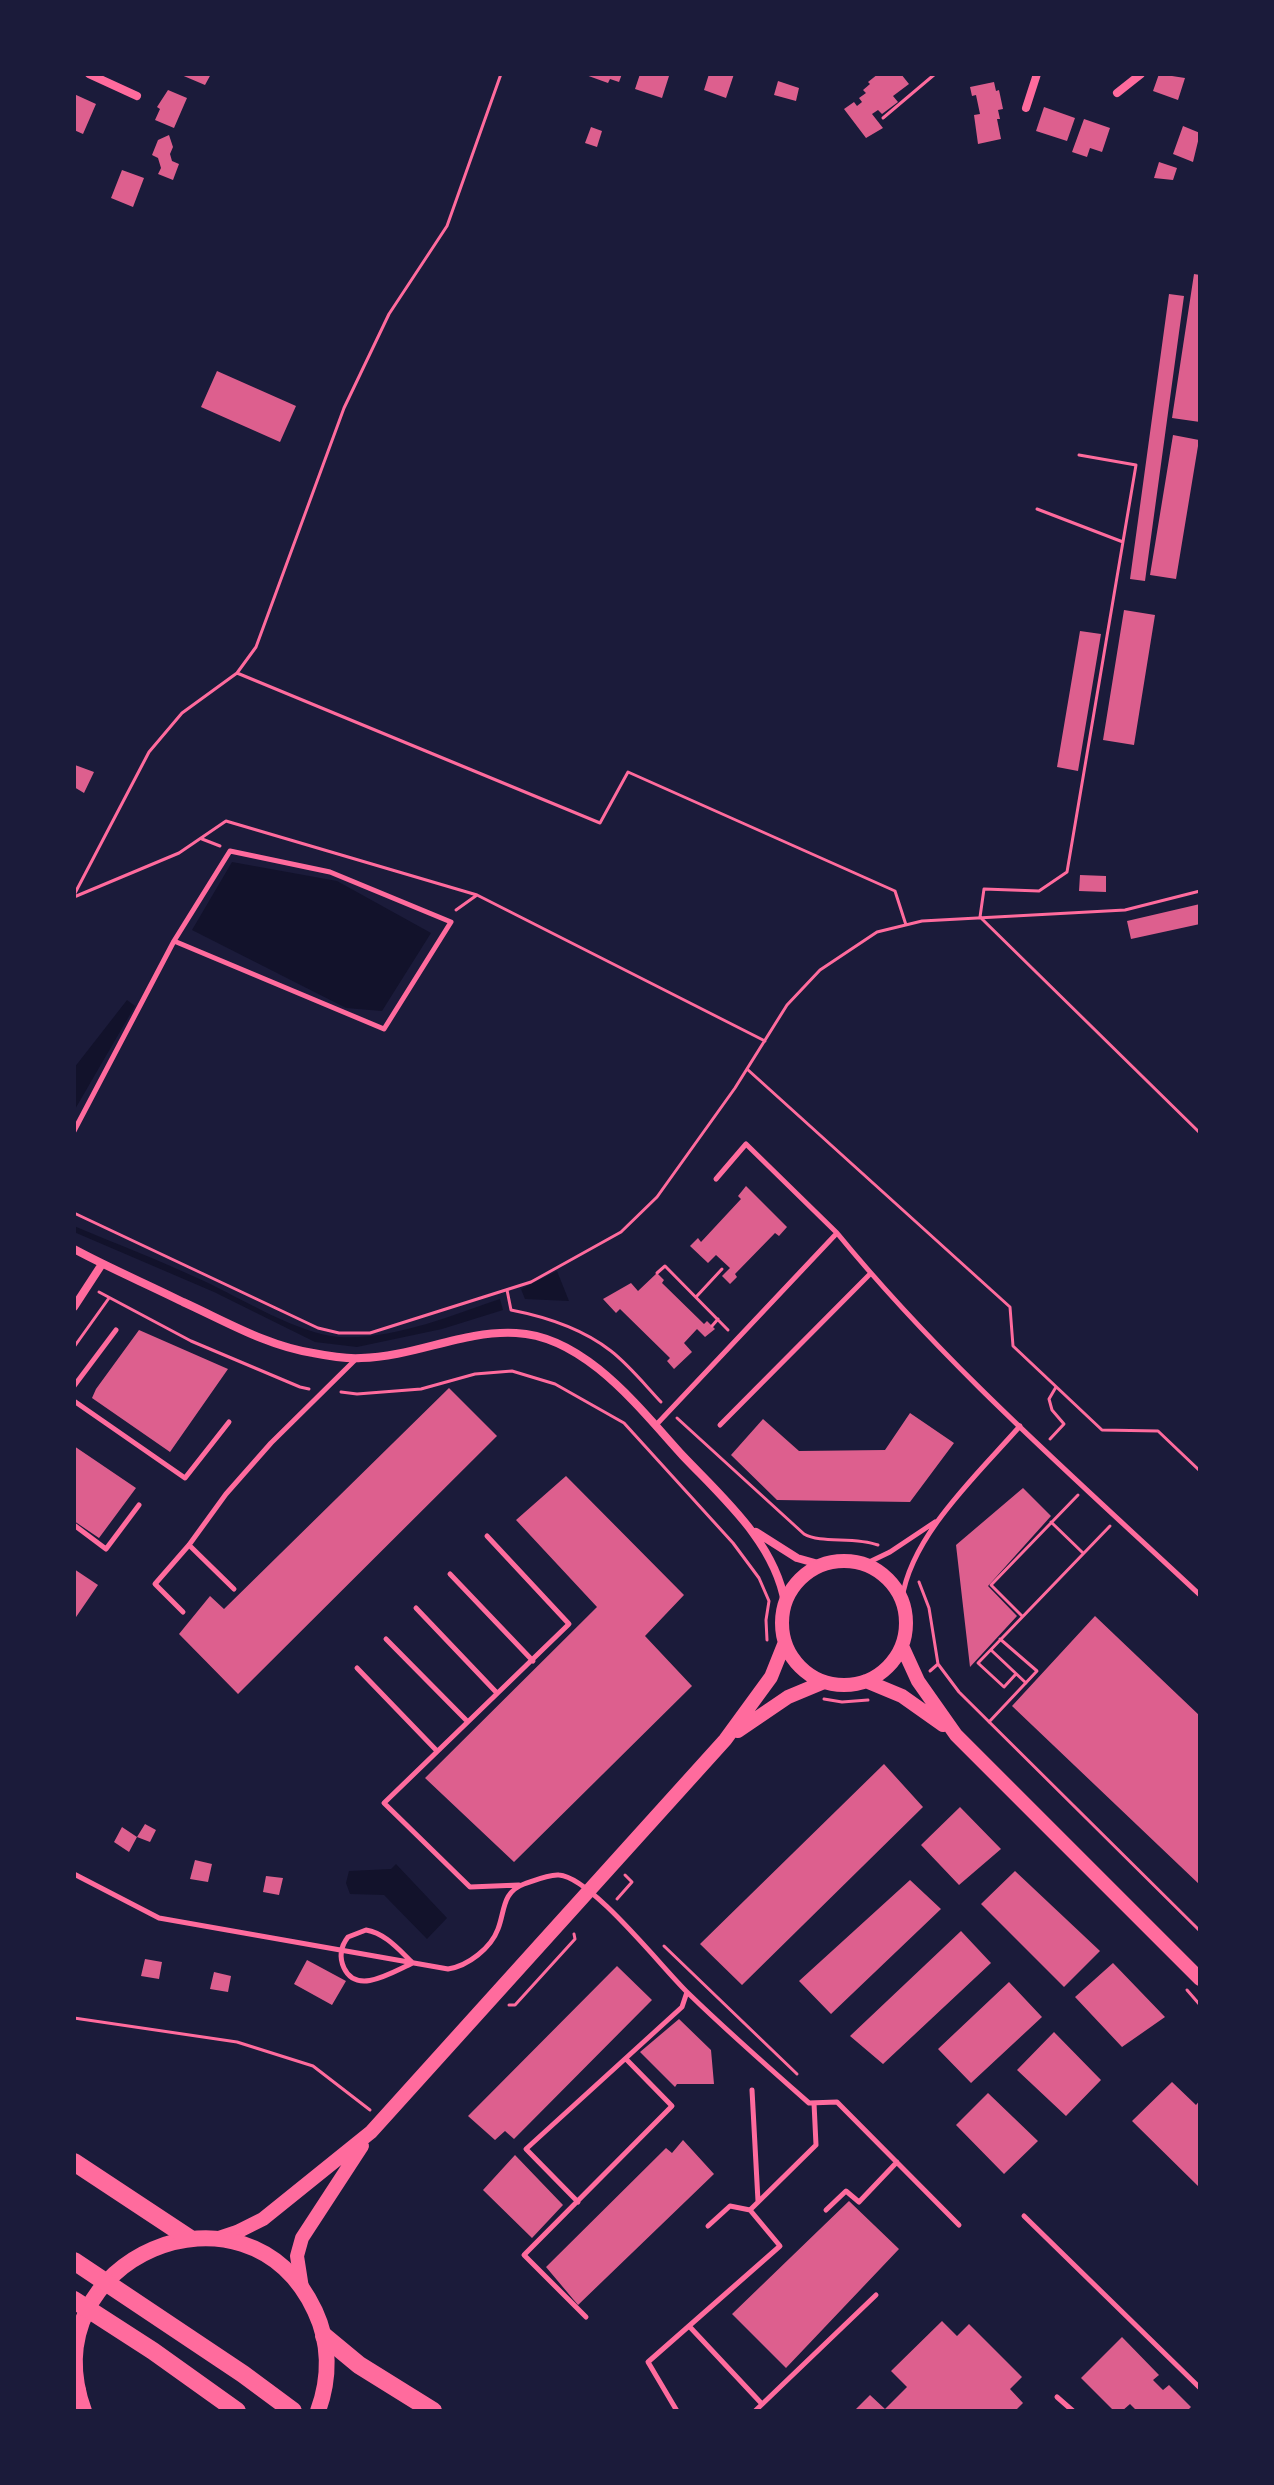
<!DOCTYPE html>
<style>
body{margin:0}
#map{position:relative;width:1274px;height:2485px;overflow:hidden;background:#1b1b3a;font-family:"Fira Sans Condensed",sans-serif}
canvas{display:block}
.frame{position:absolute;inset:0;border:76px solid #1b1b3a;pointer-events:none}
</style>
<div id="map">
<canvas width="1274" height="2485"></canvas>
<div class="frame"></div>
</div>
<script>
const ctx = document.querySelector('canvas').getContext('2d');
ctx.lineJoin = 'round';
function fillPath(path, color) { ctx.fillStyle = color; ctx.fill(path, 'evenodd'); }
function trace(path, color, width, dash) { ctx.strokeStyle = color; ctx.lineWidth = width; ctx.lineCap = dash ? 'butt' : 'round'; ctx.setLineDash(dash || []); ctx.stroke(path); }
fillPath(new Path2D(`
 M232,862L337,881L431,933L382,1011L346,1008L192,930Z
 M127,1000L135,1006L74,1111V1068Z
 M74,1226C117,1244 161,1261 204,1281C242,1299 299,1334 339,1337C394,1340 449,1316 500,1299L503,1310L442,1329L357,1347L315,1342L214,1292L74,1232Z
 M557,1271L569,1301L525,1299L521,1289Z
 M396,1864L447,1918L427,1939L384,1895L350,1894L346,1883L349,1871L391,1869Z`), '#12122b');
fillPath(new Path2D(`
 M179,74H211L205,85Z
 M583,74H622L619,82L610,79L608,83Z
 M640,74L669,76L662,98L635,89Z
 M709,74H734L726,98L704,90Z
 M878,74H901L909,84L893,96L898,102L882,114L878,110L872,114L883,128L866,138L844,109L854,102L857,106L862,102L859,98L866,93L863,90L870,84L868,82Z
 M1159,74L1185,78L1178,100L1153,91Z
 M778,81L799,88L796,101L774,95Z
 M994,82L996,91L999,90L1003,109L998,110L1000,119H997L1001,139L978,144L974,115L980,114L976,95L972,96L970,87Z
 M168,90L187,98L174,128L155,120L160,109L157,107Z
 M74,94L96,104L83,134L74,130Z
 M1044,107L1075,118L1067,141L1036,131Z
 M1084,119L1110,128L1102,152L1090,148L1087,157L1072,152Z
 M1183,126L1200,133L1193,162L1173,154Z
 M591,127L602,131L597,147L585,143Z
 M169,135L173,147L170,154L172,161L179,164L173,180L158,174L161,168L158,158L152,155L158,140Z
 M1159,162L1177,168L1173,180L1154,178Z
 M122,170L144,178L133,207L111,198Z
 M1194,274L1200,275V422L1172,418Z
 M1169,294L1184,296L1145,581L1130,579Z
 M217,371L296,406L280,442L201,407Z
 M1173,435L1199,440L1176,579L1150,575Z
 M1124,610L1155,615L1134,745L1103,740Z
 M1080,631L1101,634L1078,771L1057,767Z
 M75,765L94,772L84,793L74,787Z
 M1080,875L1106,876V892L1079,891Z
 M1200,904V924L1131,939L1127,921Z
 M746,1186L787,1227L779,1236L775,1233L735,1274L737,1277L730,1284L722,1276L730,1268L716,1255L708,1263L690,1246L698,1238L701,1242L741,1199L738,1196Z
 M657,1273L664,1280L662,1283L704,1324L707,1321L715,1329L705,1337L697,1329L684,1343L692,1352L674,1369L667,1361L670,1358L620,1309L616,1313L603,1299L631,1283L638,1291Z
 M139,1330L228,1369L170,1452L92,1398L96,1389Z
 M449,1388L497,1436L238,1694L179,1634L210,1596L224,1609Z
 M910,1413L954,1443L910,1502L777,1500L731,1455L763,1419L799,1451L885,1450Z
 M74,1446L136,1488L99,1538L74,1521Z
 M566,1476L684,1595L645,1636L692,1686L514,1862L425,1778L597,1607L516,1520Z
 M1023,1488L1051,1516L988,1586L1017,1616L970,1667L956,1545Z
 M74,1569L98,1585L74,1620Z
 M1095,1616L1200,1716V1885L1012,1706Z
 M884,1764L923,1807L742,1985L700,1944Z
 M960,1807L1001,1849L959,1885L921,1845Z
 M145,1824L156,1830L150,1842L137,1837Z
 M122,1827L137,1837L129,1852L114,1842Z
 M195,1860L212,1864L208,1882L190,1879Z
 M1015,1871L1100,1951L1064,1987L981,1904Z
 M266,1876L283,1878L279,1895L263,1892Z
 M910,1880L941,1909L831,2014L799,1981Z
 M961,1931L991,1963L883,2064L850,2036Z
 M145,1959L162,1962L159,1979L141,1976Z
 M307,1960L346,1981L332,2005L294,1984Z
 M1113,1963L1165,2017L1122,2047L1075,1997Z
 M617,1966L652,2000L514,2139L505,2131L495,2140L468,2116Z
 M214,1972L231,1976L228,1992L210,1989Z
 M1009,1982L1042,2017L971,2083L938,2049Z
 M679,2019L711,2050L714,2084H677L675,2087L640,2052Z
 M1054,2032L1101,2080L1066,2116L1017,2070Z
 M1172,2082L1196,2105L1200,2100V2188L1132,2121Z
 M988,2093L1038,2141L1004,2174L956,2125Z
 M683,2140L714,2174L578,2305L546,2267L666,2148L672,2153Z
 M515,2155L563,2205L532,2238L483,2190Z
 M849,2201L899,2249L786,2368L732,2314Z
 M942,2321L957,2336L969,2324L1022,2377L1010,2389L1023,2403L1015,2411H854L870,2395L885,2409L907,2387L891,2371Z
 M1122,2337L1159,2375L1153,2380L1163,2390L1169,2385L1191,2407L1187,2411H1137L1130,2404L1122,2411H1114L1081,2378Z`), '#dd5f8e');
trace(new Path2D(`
 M883,118L935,74
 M1037,509L1123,542
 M237,673L600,823L628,772L895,891L906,925
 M202,839L220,846
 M74,895L149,752L182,713L237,673L256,647L344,408L389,314L447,226L501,74
 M74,897L179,853L226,821L477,895
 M456,910L477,895L765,1041
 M980,917L984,889L1039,891L1067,872L1136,465L1079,455
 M980,917L1200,1133
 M747,1069L1010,1307L1013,1346L1102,1430L1158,1431L1200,1471
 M74,1213L318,1328L339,1333H370L531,1282L621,1232L657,1197L735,1088L787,1005L820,970L877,932L922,921L1125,910L1200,891
 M657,1273L665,1266L728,1330
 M507,1290L511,1310C547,1317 583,1329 611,1351C629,1365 645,1385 661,1402
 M99,1292L191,1341L300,1387L309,1389
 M696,1297L722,1269
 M712,1326L718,1319
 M74,1347L109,1298
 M341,1392L357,1394L421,1389L475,1374L512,1371L555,1384L624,1423L733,1543L759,1578L769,1601L766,1620L767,1640
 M677,1418L804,1534C821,1544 854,1536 878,1545
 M1050,1439L1064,1424L1052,1410L1049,1399L1056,1387
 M1051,1522L1083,1553
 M919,1582L929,1608L938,1664
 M1022,1616L991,1585L1078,1495
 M991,1650L1026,1683
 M930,1671L938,1664L959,1692L1200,1931
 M1015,1675L1004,1687L978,1663L1110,1526
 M824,1699L842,1702L868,1700
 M989,1722L1037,1671L1000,1639
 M617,1899L632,1882L625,1875
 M664,1946L797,2074
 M1187,1990L1200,2005
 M509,2005H515L575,1939L574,1934
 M74,2018L237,2042L313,2066L370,2110`), '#ff6b9d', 3);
trace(new Path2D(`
 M74,1131L174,941L230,851L330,872L451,922L384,1029L174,941
 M837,1233C945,1365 1076,1479 1200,1595
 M74,1386L116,1330
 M74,1401L185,1478L229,1422
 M656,1425L837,1233L746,1144L716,1179
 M720,1425L870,1274
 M74,1525L106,1549L139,1505
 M487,1536L569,1624L384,1803L470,1887L519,1885
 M189,1545L234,1589
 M865,1564L890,1552L935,1522
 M450,1574L533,1661
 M902,1599C911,1535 979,1473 1020,1426
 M416,1608L496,1692
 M183,1612L155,1584L189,1545L226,1494L271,1443L356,1359
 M386,1639L467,1721
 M357,1668L437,1751
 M74,1874L159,1918L448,1969C468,1966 491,1948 498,1929C505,1911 502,1892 524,1884C533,1881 549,1874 559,1875C591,1877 663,1969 688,1993C727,2031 768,2067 809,2103L837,2102L959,2225
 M366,1930C385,1933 399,1950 413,1963C394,1971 357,1996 344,1968C339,1957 341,1946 348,1937Z
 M752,2090L758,2201
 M578,2202L526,2149L682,2007L687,1992
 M826,2210L846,2191L859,2202L897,2162
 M1024,2216L1200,2388
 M708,2226L730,2206L750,2210
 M586,2317L524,2255L672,2106L626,2059
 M689,2326L762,2404
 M1057,2397L1073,2411
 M677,2411L648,2362L780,2246L750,2210L816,2145L814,2103
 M755,2411L876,2295`), '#ff6b9d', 5);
trace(new Path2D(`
 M89,74L137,96
 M1117,93L1141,74
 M1026,108L1037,74
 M74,1249C109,1268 147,1284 183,1302C225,1321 267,1346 313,1353C328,1356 345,1359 361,1358C414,1357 463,1330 516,1333C585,1336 640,1409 683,1456C723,1498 775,1543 785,1603
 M74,1307L102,1264
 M756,1532L797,1558L822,1565`), '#ff6b9d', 8);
trace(new Path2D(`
 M782 1623a62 62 0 1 1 124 0a62 62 0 1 1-124 0Z
 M902,1646L918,1681L956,1735L1200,1979
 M866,1681L902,1696L943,1725
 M738,1731L788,1697L824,1682
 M216,2239L237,2232L263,2219L371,2132L725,1740L771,1677L785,1642
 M302,2288L297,2256L302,2238L362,2146`), '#ff6b9d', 14);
trace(new Path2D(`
 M84,2411C28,2258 247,2166 315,2311C330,2343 330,2378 318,2411`), '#ff6b9d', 16);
trace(new Path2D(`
 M74,2162L189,2238
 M74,2261L243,2374L293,2411
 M74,2300L153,2351L237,2411
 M324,2336L359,2365L433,2411
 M74,2388L77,2391`), '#ff6b9d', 18);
</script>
